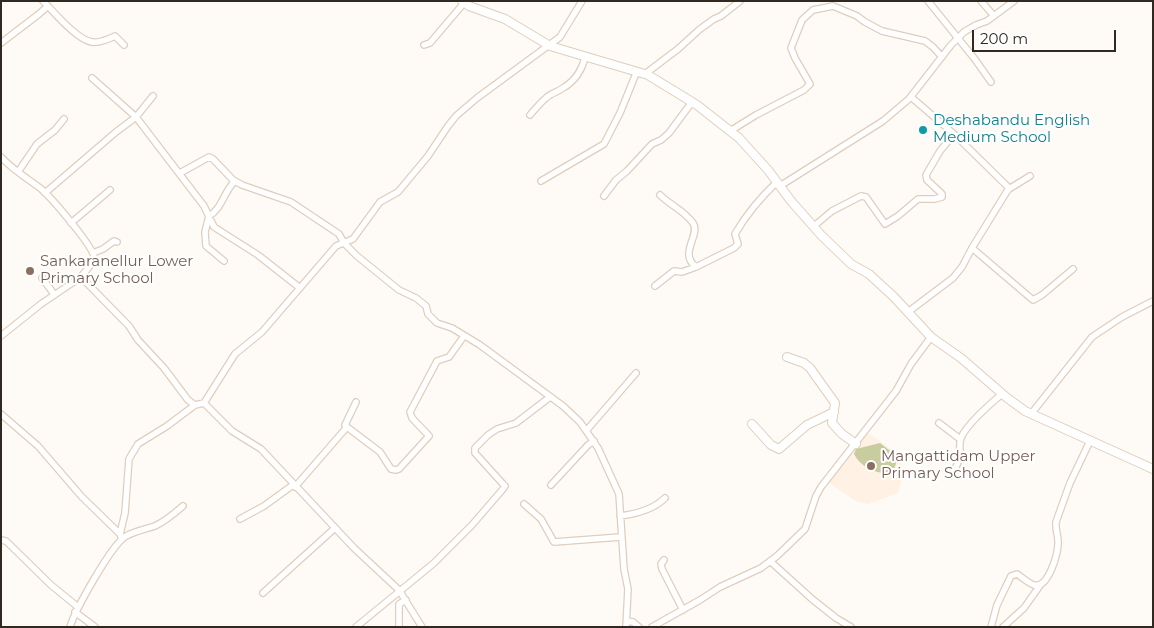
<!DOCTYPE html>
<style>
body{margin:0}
#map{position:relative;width:1154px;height:628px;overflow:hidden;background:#fefbf7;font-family:Montserrat,sans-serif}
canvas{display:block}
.frame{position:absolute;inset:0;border:2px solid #2f2922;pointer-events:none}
.scale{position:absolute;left:972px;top:30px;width:144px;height:22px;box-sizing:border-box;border:2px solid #2f2922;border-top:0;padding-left:6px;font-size:15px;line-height:18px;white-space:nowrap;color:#2f2922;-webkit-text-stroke:4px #fff;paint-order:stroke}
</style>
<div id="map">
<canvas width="1154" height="628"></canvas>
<div class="frame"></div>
<div class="scale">200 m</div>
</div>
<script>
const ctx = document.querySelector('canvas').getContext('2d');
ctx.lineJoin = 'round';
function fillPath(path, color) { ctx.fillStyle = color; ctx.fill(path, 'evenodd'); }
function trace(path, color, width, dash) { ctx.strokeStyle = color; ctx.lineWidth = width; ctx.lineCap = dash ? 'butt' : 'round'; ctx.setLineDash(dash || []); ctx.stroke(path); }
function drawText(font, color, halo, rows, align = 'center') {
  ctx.font = font + ' Montserrat,sans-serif'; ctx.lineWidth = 4; ctx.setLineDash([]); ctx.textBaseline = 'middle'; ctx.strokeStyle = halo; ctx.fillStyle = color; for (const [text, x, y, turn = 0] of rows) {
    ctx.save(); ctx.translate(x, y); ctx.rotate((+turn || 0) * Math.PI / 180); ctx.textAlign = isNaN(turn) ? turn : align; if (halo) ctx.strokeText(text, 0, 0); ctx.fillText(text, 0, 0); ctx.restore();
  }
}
fillPath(new Path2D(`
 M869,433L901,457L902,479L898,493L868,504L857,502L828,482L836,470Z`), '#fff1e3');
fillPath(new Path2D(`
 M880,443L898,457L893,473C878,475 861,468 854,454L856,449Z`), '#c8cd9f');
const street = new Path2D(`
 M43,1C54,12 77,40 92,42C99,43 109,39 115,36L124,45
 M928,1L974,58L991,82
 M981,1L994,16
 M1,43L39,14L48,6
 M424,45L430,43L464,3
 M645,74L678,49L700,29L714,19L721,16L740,1
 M92,78L136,117L153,96
 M530,115C535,109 540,103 546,98C551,93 558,92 563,88C575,81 582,70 585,57
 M730,131L756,115L804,90L810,84L795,58L791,48L802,20L813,10L833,6L857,16L865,22L882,31L925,41L933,47L942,57
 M1,157C13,170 27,178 40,188C50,196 95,248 94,258C93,264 85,271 81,277
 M18,172L37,144L55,130L64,119
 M180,173L209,157L213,159L233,180L242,185L291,202L339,234L344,243L357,256L399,290L416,298L426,306L428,314L437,323L452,328L480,345L563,406L580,422L598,448L619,494L624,569L628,589L626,627
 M541,181L604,144L620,113L637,71
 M780,186L883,121L909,99L951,45L964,32L976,25L987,21L1014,1
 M1009,189L1030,176
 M45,193L116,132L136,117L204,206L214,227L258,255L300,288
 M660,195C670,205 685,211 693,223C701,235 678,253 696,267L734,248L738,244L735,234C746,215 761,197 777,182
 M604,196L616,180L627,171L652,144L661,140L669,133L692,102
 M71,223L110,190
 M814,226L832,211L861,196L866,197L885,224L898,216L918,199H935L942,197V194L927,180L926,175L940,151L954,134
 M972,248L1033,300L1042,295L1073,269
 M93,253L103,249L114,241L117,242
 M224,261L206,246L205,232L209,216C222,209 224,191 235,181
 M42,278L54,294
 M655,286L674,271L682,272L696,267
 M908,312L953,278L962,267L972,248L1009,188L954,134L911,97
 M1,336L41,304L81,277L129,326L138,340L164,368L188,400L195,405L204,403
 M1,414L38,446L82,497L120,534
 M1031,414L1092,337L1122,317L1153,301
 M939,423L960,439
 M347,427L380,452L391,469L396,470L399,469L429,436L412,418L410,412L437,361L449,357L464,336
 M586,431L636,373
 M950,476C955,470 959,462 960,454C960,449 959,443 961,438C966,425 991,403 1002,394
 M551,485L588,445L594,441
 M295,487L347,427L345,425L356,402
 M524,504L541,519L554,542L621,537
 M620,516C636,514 653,510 665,498
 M240,519L264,506L293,485
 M121,537L120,534L125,513L129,459L138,444L167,426L195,405
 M1,540L6,541L51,585L78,607
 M664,560L661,564L662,569L683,610
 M770,561L812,599L836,618L851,627
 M263,593L335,528
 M75,612L95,627
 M627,621L633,622L639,627
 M70,627C75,610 112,544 126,536C135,531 146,529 155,526C166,521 175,513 183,506
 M356,627L434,563L472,525L503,489L505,486L503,484L475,453V448L488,435L497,429L516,423L550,397
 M399,627V604L406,600
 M422,627L399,590L354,548L261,449L232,431L204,403L235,354L262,332L336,246L353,239L380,202L398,192L428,156L448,126L456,116L477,98L560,37L582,1
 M652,627L700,600L720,587L761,568L777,556L805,529L816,496L821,487L896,391L911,364L931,337
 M991,627L997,605L1011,576L1017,574C1022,577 1028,583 1034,585C1048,589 1057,556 1058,545C1059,537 1055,530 1056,522L1070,483L1090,441
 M1003,627L1024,608L1041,584`);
const secondary = new Path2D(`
 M462,1L469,6L505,19L550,46L648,75L697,105L739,138L768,170L791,201L821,235L851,264L869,274L894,297L931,337L961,358L1006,397L1025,411L1153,469
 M787,357L804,363L810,368L835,403L832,423L842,434L856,444
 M752,424L771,445L779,449L807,425L834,412`);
trace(street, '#dfcebd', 8);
trace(secondary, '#dfcebd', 10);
trace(street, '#fff', 5.5);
trace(secondary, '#fff', 8);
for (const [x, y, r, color] of [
 [923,130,5,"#0f9aa8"],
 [30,271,5,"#8d6e63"],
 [871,466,5,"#8d6e63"]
]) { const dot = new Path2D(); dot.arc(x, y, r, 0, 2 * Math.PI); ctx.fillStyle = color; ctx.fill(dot); trace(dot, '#fff', 2); }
drawText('15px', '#0d838f', '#fff', [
 ["Deshabandu English",933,121],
 ["Medium School",933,138]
], 'left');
drawText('15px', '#785e54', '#fff', [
 ["Sankaranellur Lower",40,262],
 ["Primary School",40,279],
 ["Mangattidam Upper",881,457],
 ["Primary School",881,474]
], 'left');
</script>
